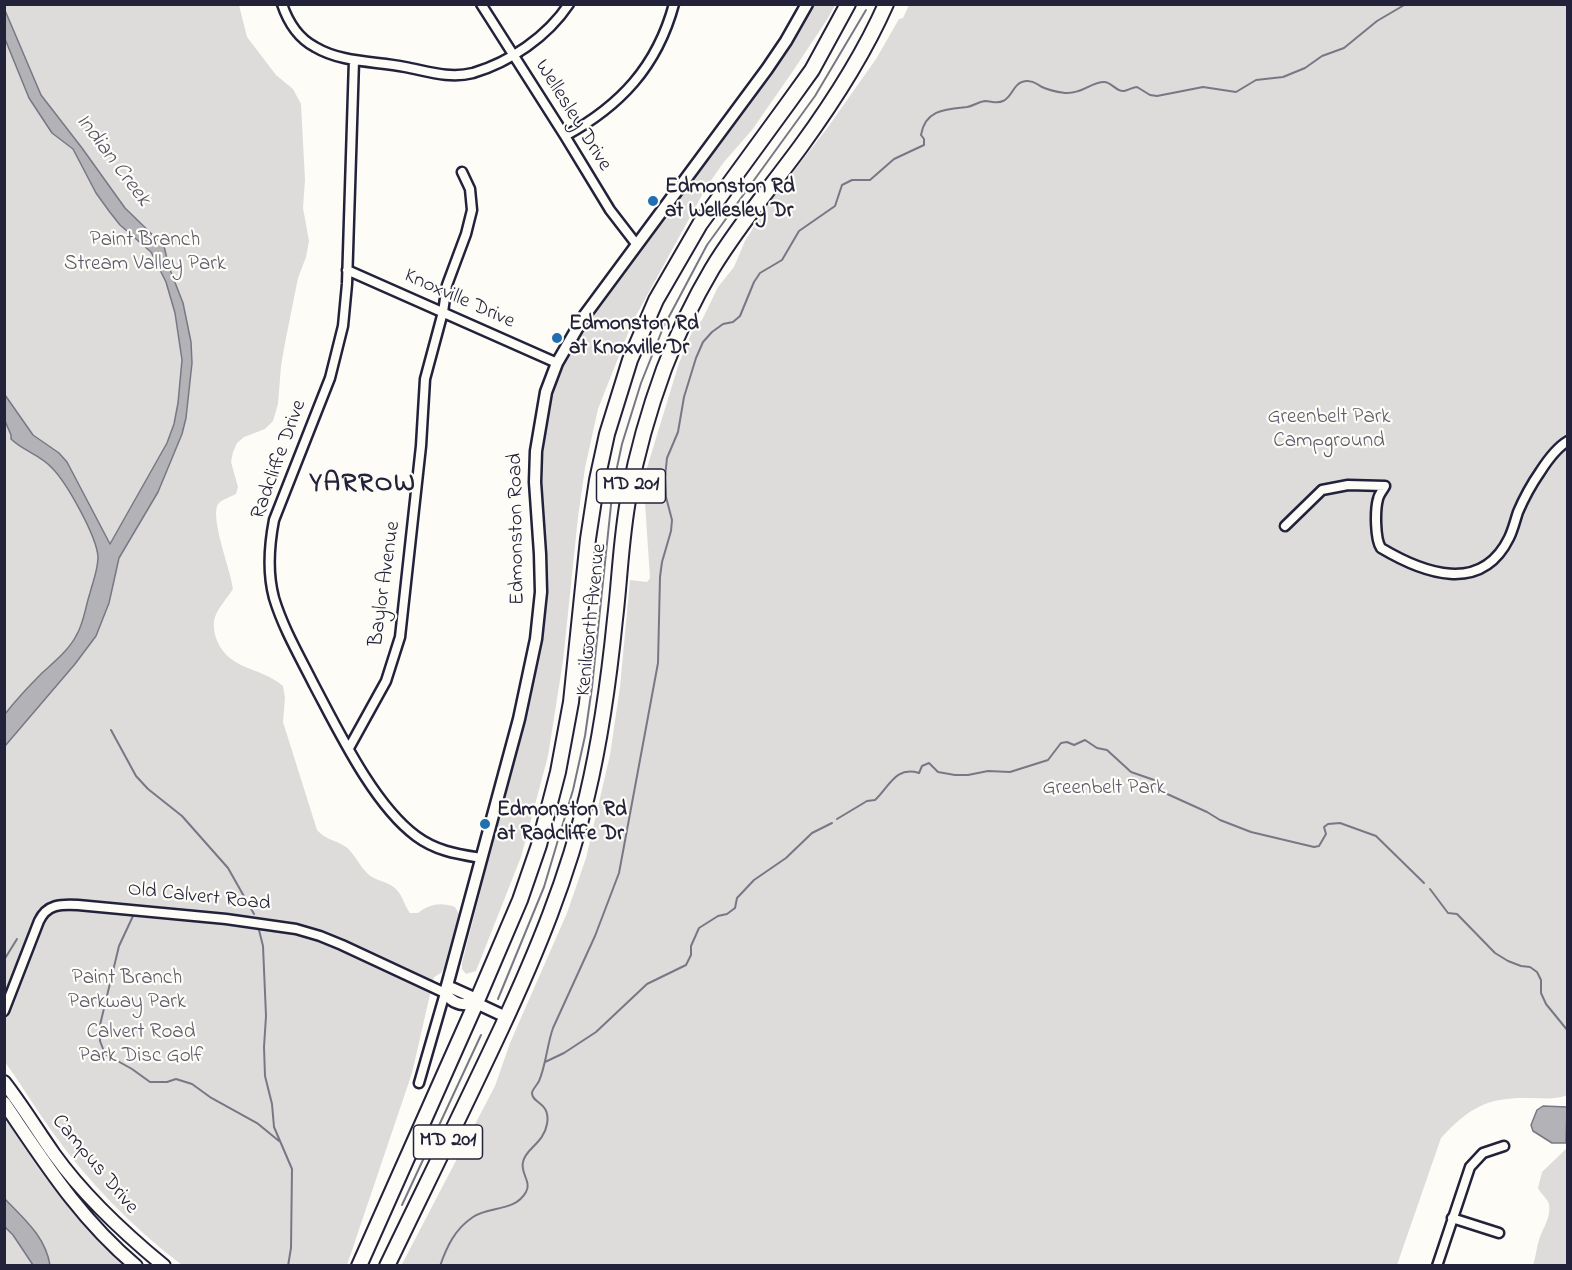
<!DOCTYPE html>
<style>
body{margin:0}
#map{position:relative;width:1572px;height:1270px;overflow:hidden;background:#fdfcf7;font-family:"Indie Flower",sans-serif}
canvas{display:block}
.frame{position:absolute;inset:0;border:6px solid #22223b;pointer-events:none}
</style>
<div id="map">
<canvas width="1572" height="1270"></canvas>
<div class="frame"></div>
</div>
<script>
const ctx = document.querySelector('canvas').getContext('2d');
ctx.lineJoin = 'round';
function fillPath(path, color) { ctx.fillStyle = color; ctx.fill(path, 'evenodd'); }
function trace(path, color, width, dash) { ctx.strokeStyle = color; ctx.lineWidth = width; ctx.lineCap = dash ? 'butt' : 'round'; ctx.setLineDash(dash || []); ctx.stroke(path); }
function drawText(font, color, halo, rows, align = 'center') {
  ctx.font = font + ' "Indie Flower",sans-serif'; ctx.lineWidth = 4.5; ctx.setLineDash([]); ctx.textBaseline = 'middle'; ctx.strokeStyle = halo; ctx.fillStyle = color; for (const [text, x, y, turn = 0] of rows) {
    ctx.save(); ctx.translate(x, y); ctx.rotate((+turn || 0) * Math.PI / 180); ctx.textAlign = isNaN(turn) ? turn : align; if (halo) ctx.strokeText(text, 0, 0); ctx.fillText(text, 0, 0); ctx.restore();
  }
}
fillPath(new Path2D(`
 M5,5H239L247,37L276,75L293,89L301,104L305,180L303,208L309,241L306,257L298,278L285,343L281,366L278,404L273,421L265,429L244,437L237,443L233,452L231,462L238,487L236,494C231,497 223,499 219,503C208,514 232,573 233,589C227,599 219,606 215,617C213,623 214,628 215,635C226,671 258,665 283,686L285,698L283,722L317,830C326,840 336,840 346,847C354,853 359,865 367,873C374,881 388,881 396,889C403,896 404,905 410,913H418C429,904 441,902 455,907L459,914L444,968L441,973L434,977L412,1073L347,1265H182C132,1227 88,1182 51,1130C35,1108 21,1084 5,1062Z
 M813,5H835L828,18L793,71L752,130L724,162L707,186L632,323L598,409L585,468L578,517L563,661L548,756L521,857L476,971L466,974L462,969V963L529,701L540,650L545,610L546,559L541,471L551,395L558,370L568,351L604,297L749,105L791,45Z
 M909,5H1567V1095C1556,1100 1543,1098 1531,1098C1487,1097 1470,1107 1441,1138L1397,1265L401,1266L495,1086L510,1043L567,913L586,858L610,755L620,687L630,580L647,582L650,578L644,488L646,471L679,363L692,332L702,320L718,287L734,267L745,241L772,199L828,127L876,59L899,19L903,18Z
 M4,1113L30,1154L63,1198L128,1265H5Z
 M1567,1148V1265H1533C1536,1257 1537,1244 1540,1237C1544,1226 1551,1217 1549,1204C1547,1198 1541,1194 1538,1188L1542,1172Z`), '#dddcdb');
const water = new Path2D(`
 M4,8L41,95L82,148L125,208L164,246L169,267L183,303L191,342L192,363L186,418L182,434L158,492L119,558L109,603L96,636L75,664L5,746V714C16,700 29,686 42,673C54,662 68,651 76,636C84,623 85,608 90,593C93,581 98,570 98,557C97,537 67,483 52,468C41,455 23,451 11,439V435L5,421V395L33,435L59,453L67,462L110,544L167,443L174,424L178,403L182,360L175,313L166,282L151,252L120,225L109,211L96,193L73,149L52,133L29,98L5,39Z
 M1543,1106L1567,1107L1566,1143H1552L1533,1131L1531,1125L1537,1110Z
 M5,1199C25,1220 45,1236 50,1265H33L13,1235L5,1227Z`);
fillPath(water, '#b2b2b7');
trace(water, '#787885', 1.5);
trace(new Path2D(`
 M111,730L136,776L148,789L182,816L228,868L254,914
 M837,819L867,801L875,800C890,786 895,766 919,773L922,766L929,763L938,772L955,775H968L988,771L1010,772L1048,760L1061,743L1067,742L1074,745L1085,740L1097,748L1107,750L1131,772L1157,781L1165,793L1207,812L1220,820L1251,832L1314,847L1319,846L1326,834L1324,827L1328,824L1340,823L1376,836L1424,883
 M1430,889L1448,913L1457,914L1495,953L1508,961L1521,966L1530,967L1537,972L1541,980V993L1546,1004L1568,1031
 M133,916L119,946L100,1025V1041L105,1054L132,1069L150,1082H167L176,1079L192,1084L210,1097L257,1123L279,1141
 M259,930L263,946L266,1016L264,1047L265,1076L272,1104L274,1127L292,1169L291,1248L288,1266
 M4,960L17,939
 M498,999L544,887L573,790L585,736L592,687L613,486L622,444L641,383L663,328L707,245L815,96L866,10
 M545,1062L564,1053L596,1032L647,984L686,965L691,955V946L699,928L718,916L727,914L735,908L737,898L754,880L786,858L812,833L832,823
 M402,1205L481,1035
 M440,1266C447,1246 455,1229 473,1217C489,1206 515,1212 526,1192C532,1182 520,1173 523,1162C525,1149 544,1143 547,1124C551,1102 532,1104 532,1093C532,1090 537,1085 539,1081C546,1065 547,1045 553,1028L595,936L619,873L658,663L660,577L662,562L671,531L672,520L666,497L665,477L667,458L678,432L684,397L696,358L703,342L712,332L723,324L733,322L740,316L754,282L760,273L782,260L799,231L835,206L842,185L852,180H870L894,159L924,145V139L921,135C925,109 947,109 967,107C973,106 978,102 985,101C991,101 997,104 1003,101C1013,97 1013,82 1026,81C1034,80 1036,84 1042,87C1048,90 1058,92 1065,93C1082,94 1091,82 1104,82C1112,82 1116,92 1124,91C1129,90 1133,87 1137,87L1150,95L1157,96L1203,87L1236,92L1256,80L1283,77L1305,68L1322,56L1344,48L1377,21L1406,4`), '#787885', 2);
const minor = new Path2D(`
 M282,4C288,22 298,38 315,47C342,63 375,61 405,67C427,71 449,79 473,73C510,62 547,37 569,4
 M481,4L565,136L610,210L637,245
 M354,60L347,284L343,326L330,378L274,520C269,546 267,572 274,598C283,628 300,657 314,685C339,732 374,805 416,836C436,851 457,854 481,858
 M565,136C620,106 657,67 674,4
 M347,270L557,363
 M1285,526L1322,490L1348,485L1385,486C1383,490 1379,494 1378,499C1375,510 1375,539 1381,548C1423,573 1481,595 1509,538C1513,530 1515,521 1518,512C1524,498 1531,485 1540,472C1547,461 1556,448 1568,441
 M349,748L386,681L400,637L421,446L425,379L443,312L447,285L466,234L472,210L470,189L462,172
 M4,1011L39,921C47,904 61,904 78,905L226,919L296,929L320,936L342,945L445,993L419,1083
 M1452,1218L1499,1233
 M1437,1266L1470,1167L1483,1153L1504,1146`);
const tertiary = new Path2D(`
 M445,993L519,719L536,639L541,592L540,554L535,482L536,451L546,392L557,363L585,315L767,69L786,41L807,4
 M445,993L452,988L472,997L476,1003L506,1017
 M445,993C453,1004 463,1006 476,1003`);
const secondary = new Path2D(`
 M4,1082C22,1105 37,1130 54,1154C84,1196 124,1233 164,1266
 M4,1103C45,1163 79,1218 136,1266`);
const primary = new Path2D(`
 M359,1266L476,1003L520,900L539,845L558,772L571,702L588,539L597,480L607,434L630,360L656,300L700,224L789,102L812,70L848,4
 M387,1266C425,1187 464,1108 501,1029C536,954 568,877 587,796C601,737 609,679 615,619C620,578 621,536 629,495C637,452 649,410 664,369C677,335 693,301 712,269C738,226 771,187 801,146C833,102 864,54 886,4`);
trace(minor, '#22223b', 13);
trace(tertiary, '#22223b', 15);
trace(secondary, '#22223b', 16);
trace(primary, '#22223b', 18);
trace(minor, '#fdfcf7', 8);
trace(tertiary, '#fdfcf7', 10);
trace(secondary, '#fdfcf7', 12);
trace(primary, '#fdfcf7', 14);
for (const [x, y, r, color] of [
 [653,201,6,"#1f6fb2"],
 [557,338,6,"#1f6fb2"],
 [485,824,6,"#1f6fb2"]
]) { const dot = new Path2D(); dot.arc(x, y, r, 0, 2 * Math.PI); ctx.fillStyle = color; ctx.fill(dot); trace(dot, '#fdfcf7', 2); }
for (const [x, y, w] of [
 [631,486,69],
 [448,1142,69]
]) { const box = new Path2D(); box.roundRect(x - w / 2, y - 17, w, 34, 4.5); ctx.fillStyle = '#fdfcf7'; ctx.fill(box); trace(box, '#22223b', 1.5); }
drawText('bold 20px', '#22223b', null, [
 ["MD 201",631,486],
 ["MD 201",448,1142]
]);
drawText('21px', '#22223b', '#fdfcf7', [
 ["Wellesley Drive",572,116,58],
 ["Knoxville Drive",459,300,24],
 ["Radcliffe Drive",280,460,-70],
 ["Edmonston Road",518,529,-91],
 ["Baylor Avenue",386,584,-82],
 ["Kenilworth Avenue",593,620,-84],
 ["Old Calvert Road",199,898,6],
 ["Campus Drive",94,1165,50]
]);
drawText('bold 21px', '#22223b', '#fdfcf7', [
 ["Edmonston Rd",665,189],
 ["at Wellesley Dr",665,213],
 ["Edmonston Rd",569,326],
 ["at Knoxville Dr",569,350],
 ["Edmonston Rd",497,812],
 ["at Radcliffe Dr",497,836]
], 'left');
drawText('21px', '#5a5a6b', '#fdfcf7', [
 ["Paint Branch",145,242],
 ["Stream Valley Park",145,266],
 ["Greenbelt Park",1329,419],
 ["Campground",1329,443],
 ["Greenbelt Park",1104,790],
 ["Paint Branch",127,980],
 ["Parkway Park",127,1004],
 ["Calvert Road",141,1034],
 ["Park Disc Golf",141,1058]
]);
drawText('italic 22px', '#545466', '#fdfcf7', [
 ["Indian Creek",112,161,53]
]);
ctx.letterSpacing = '1.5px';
drawText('bold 27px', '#22223b', '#fdfcf7', [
 ["YARROW",363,486]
]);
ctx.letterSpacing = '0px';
</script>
